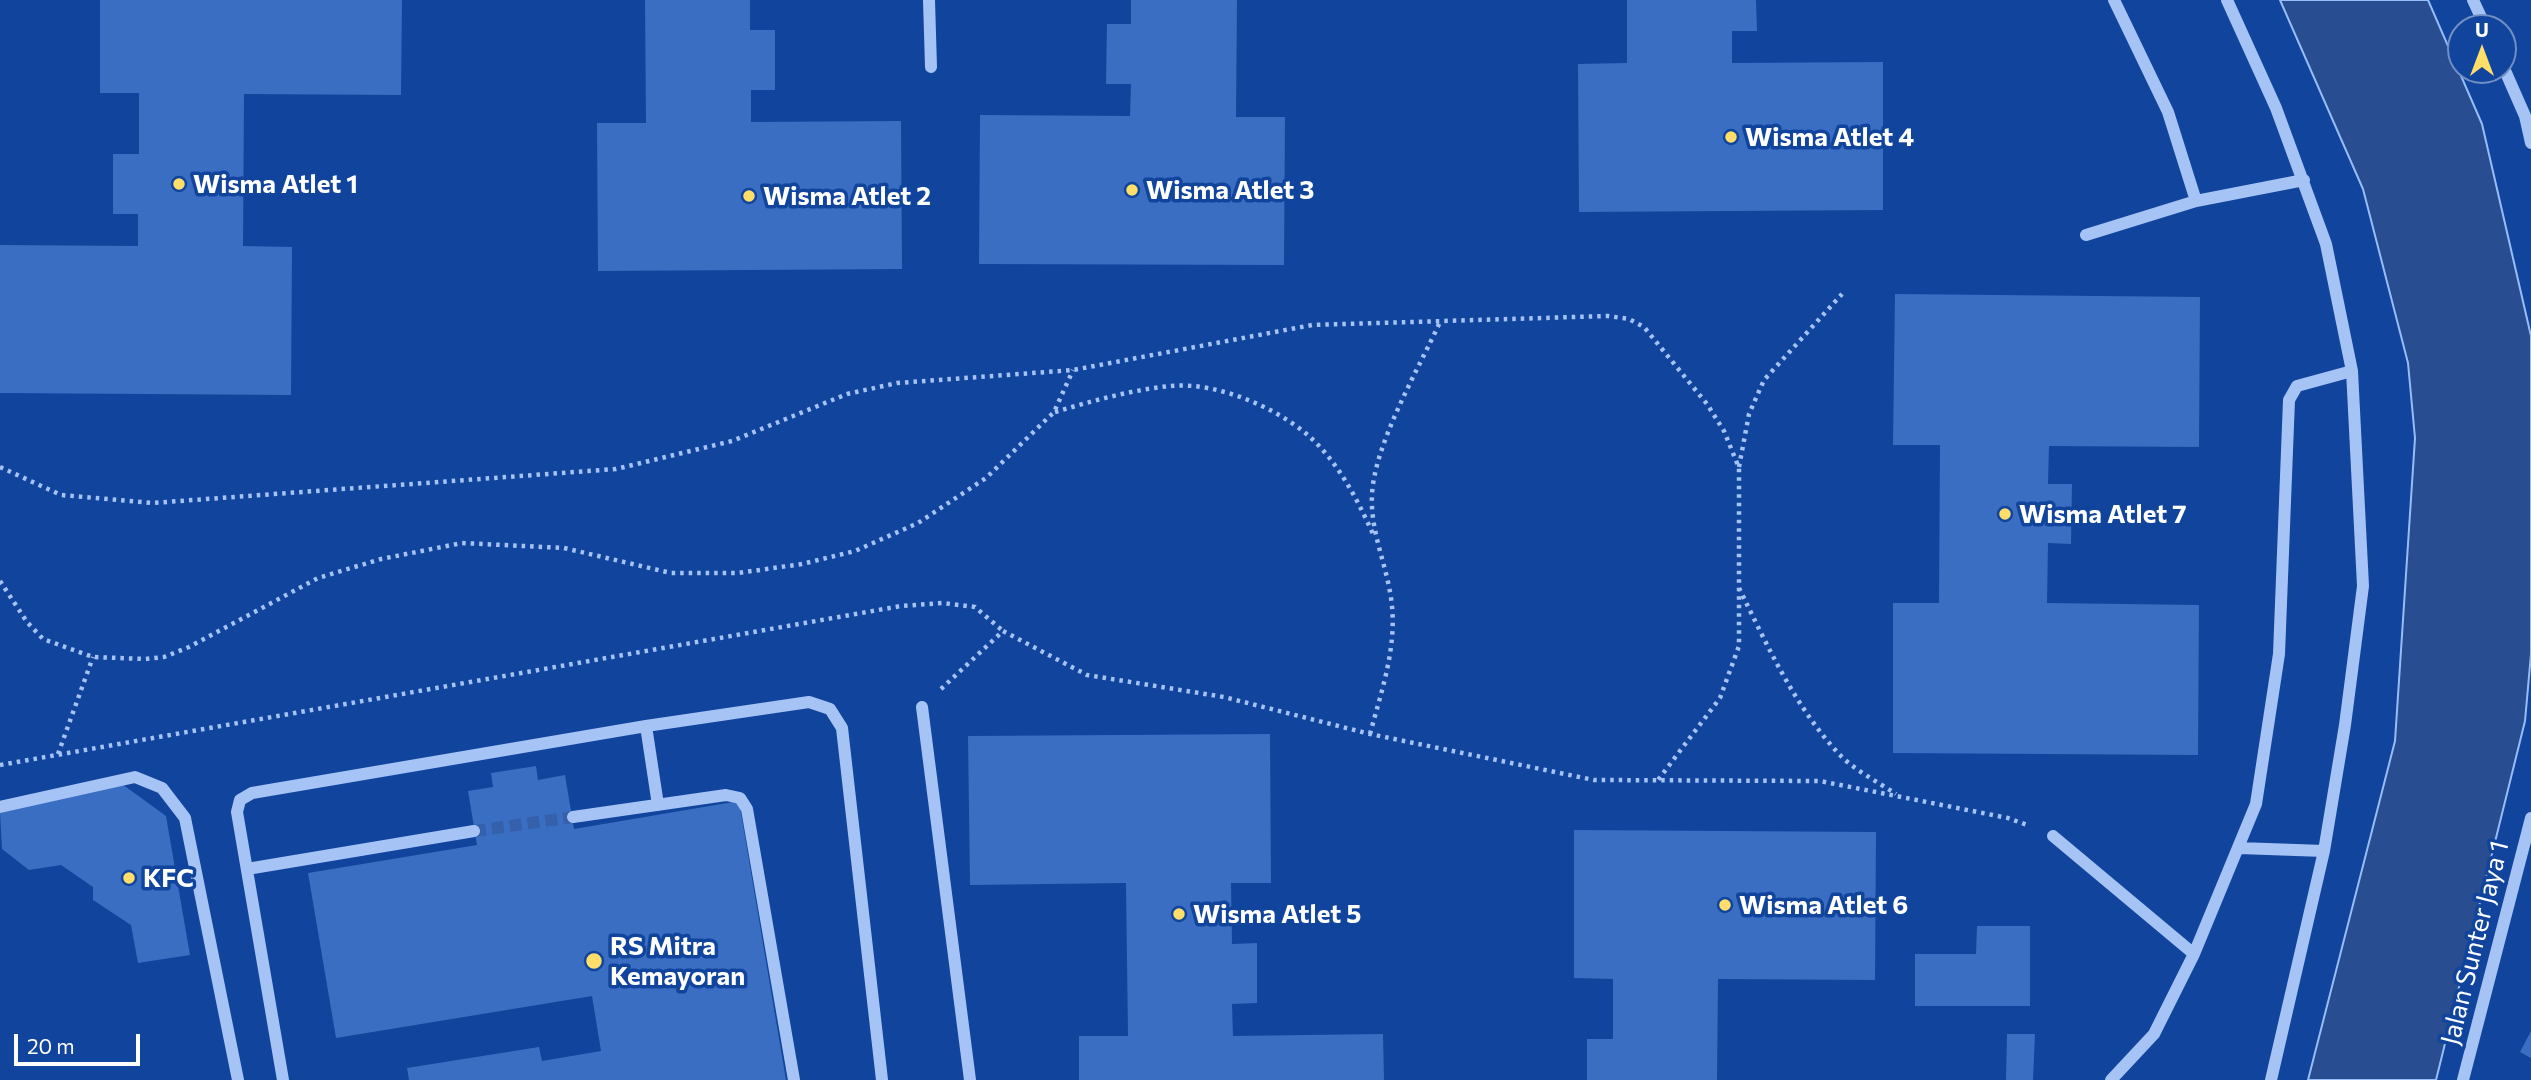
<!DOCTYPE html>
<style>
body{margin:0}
#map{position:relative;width:2531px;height:1080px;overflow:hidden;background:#11449c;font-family:Commissioner,sans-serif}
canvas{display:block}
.north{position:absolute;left:2447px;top:14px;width:70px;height:70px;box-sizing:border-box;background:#11449c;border:2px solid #708fc4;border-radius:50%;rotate:0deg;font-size:19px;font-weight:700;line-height:28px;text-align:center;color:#fff}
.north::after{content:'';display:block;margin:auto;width:24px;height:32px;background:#ffde69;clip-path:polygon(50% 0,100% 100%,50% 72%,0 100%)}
.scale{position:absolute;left:14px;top:1034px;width:126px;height:32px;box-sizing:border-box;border:4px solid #fff;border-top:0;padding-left:9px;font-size:21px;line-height:24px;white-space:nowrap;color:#fff;-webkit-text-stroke:5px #11449c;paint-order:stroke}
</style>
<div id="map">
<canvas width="2531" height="1080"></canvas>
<div class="north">U</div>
<div class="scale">20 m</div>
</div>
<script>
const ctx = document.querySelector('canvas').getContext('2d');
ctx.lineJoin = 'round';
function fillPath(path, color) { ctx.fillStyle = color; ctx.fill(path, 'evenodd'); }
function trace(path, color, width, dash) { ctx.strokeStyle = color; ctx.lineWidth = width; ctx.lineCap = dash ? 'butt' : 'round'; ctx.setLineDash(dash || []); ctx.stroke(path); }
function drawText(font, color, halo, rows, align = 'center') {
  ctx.font = font + ' Commissioner,sans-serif'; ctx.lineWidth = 7; ctx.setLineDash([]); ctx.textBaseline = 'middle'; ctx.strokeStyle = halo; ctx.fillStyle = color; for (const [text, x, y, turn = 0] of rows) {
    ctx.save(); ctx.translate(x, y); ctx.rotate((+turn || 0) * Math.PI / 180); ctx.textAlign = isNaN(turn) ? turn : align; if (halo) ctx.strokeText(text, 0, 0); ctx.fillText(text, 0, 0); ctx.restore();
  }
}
const water = new Path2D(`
 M2280,0H2428L2482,124L2531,336V654L2525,721L2436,1080H2308L2395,741L2415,438L2408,363L2363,189Z`);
fillPath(water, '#284d90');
trace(water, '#97bdf8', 2);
fillPath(new Path2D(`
 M100,0H402L401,95L244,94L243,246L292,247L291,395L0,393V245L138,246V214H113V154H139V93H100Z
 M645,0H750V30H775V90H751V122L901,121L902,269L598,271L597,123H646Z
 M1131,0H1237L1236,117H1285L1284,265L979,264L980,115L1130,116L1131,84H1106L1107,24H1131Z
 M1627,0H1756L1757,31H1732V63L1883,62V210L1579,212L1578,64L1627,63Z
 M1895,294L2200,297L2199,447L2049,446L2048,484H2072L2071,544L2048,543L2047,603L2199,605L2198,755L1893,753V603H1939L1940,445H1893Z
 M1270,734L1271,883H1231L1232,944L1257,943V1003L1232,1004L1233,1036L1383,1034L1384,1080H1079V1036H1128L1126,883L970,885L968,736Z
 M536,766L538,780L565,775L574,829L739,801L786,1080H409L407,1068L539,1047L542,1061L601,1051L592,996L336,1038L308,873L477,845L468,791L493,787L491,773Z
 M122,784L166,816L190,955L138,963L131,925L93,900V887L61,865L29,870L2,849L0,812Z
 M1574,830L1876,832L1875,980L1718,979L1717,1080H1587V1039H1613V979L1574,978Z
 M1977,926H2030V1006H1915V954H1976Z
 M2531,1031V1058L2520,1052Z
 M2007,1034H2035L2033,1080H2006Z`), '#3a6ec3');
trace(new Path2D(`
 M474,831L573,817`), '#3560ab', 12, [12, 6]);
trace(new Path2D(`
 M1055,412C1092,401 1131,390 1170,386C1218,381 1288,411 1320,447C1343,472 1359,503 1373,534
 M0,467L61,495L152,503L616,469L732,441L847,394L897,383L1073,370L1312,325L1608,316L1629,319L1644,327L1707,404L1724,431L1739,468V646L1720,698L1658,780
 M1739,467L1749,414L1764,380L1842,294
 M0,581L27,622L43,639L93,657L145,659L164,657L189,647L318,578L381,559L462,543L564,548L671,573H738L802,564L855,551L918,523L986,478L1054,412L1073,370
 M1739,588C1767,645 1795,707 1839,754C1854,770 1878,782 1896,794
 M941,689L1003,631L1087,675L1224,697L1370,734L1594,780L1820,781L2008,818L2027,825
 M1370,734C1382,689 1398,645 1391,598C1386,563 1370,531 1372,494C1375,443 1418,370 1440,322
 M58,754L93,657
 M0,765L901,606L943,603L975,607L1003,631`), '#a5c3f4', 4.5, [3.5, 5]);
trace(new Path2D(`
 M929,0L931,67
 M2114,0L2168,112L2196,201L2304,180
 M2227,0L2276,108L2326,244L2352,371L2363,586L2345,725L2324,851L2271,1080
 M2473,0L2486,28
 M2503,66L2525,116L2531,143
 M2086,235L2196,201
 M922,707L970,1080
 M646,726L658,805
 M0,807L135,777L162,788L185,818L238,1080
 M573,817L726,795L740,798L747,809L794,1080
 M2053,836L2194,954
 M2239,848L2324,851
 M247,869L474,831
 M283,1080L237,812L240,800L252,793L646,726L809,702L830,709L842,728L882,1080
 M2111,1080L2154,1034L2194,954L2256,804L2279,654L2289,400L2297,386L2352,371
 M2463,1080L2531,818`), '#a5c3f4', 12);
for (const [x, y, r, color] of [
 [1731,137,7,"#ffde69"],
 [179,184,7,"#ffde69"],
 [1132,190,7,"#ffde69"],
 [749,196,7,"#ffde69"],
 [2005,514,7,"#ffde69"],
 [129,878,7,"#ffde69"],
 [1725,905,7,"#ffde69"],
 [1179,914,7,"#ffde69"],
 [594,961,9,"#ffde69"]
]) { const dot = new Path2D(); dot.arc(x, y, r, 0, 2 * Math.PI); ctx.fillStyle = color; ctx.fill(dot); trace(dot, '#11449c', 2.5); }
drawText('bold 26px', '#fff', '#11449c', [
 ["Wisma Atlet 4",1745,137],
 ["Wisma Atlet 1",193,184],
 ["Wisma Atlet 3",1146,190],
 ["Wisma Atlet 2",763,196],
 ["Wisma Atlet 7",2019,514],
 ["KFC",143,878],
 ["Wisma Atlet 6",1739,905],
 ["Wisma Atlet 5",1193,914],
 ["RS Mitra",610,946],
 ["Kemayoran",610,976]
], 'left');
drawText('26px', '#fff', '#11449c', [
 ["Jalan Sunter Jaya 1",2475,943,-76]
]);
</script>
